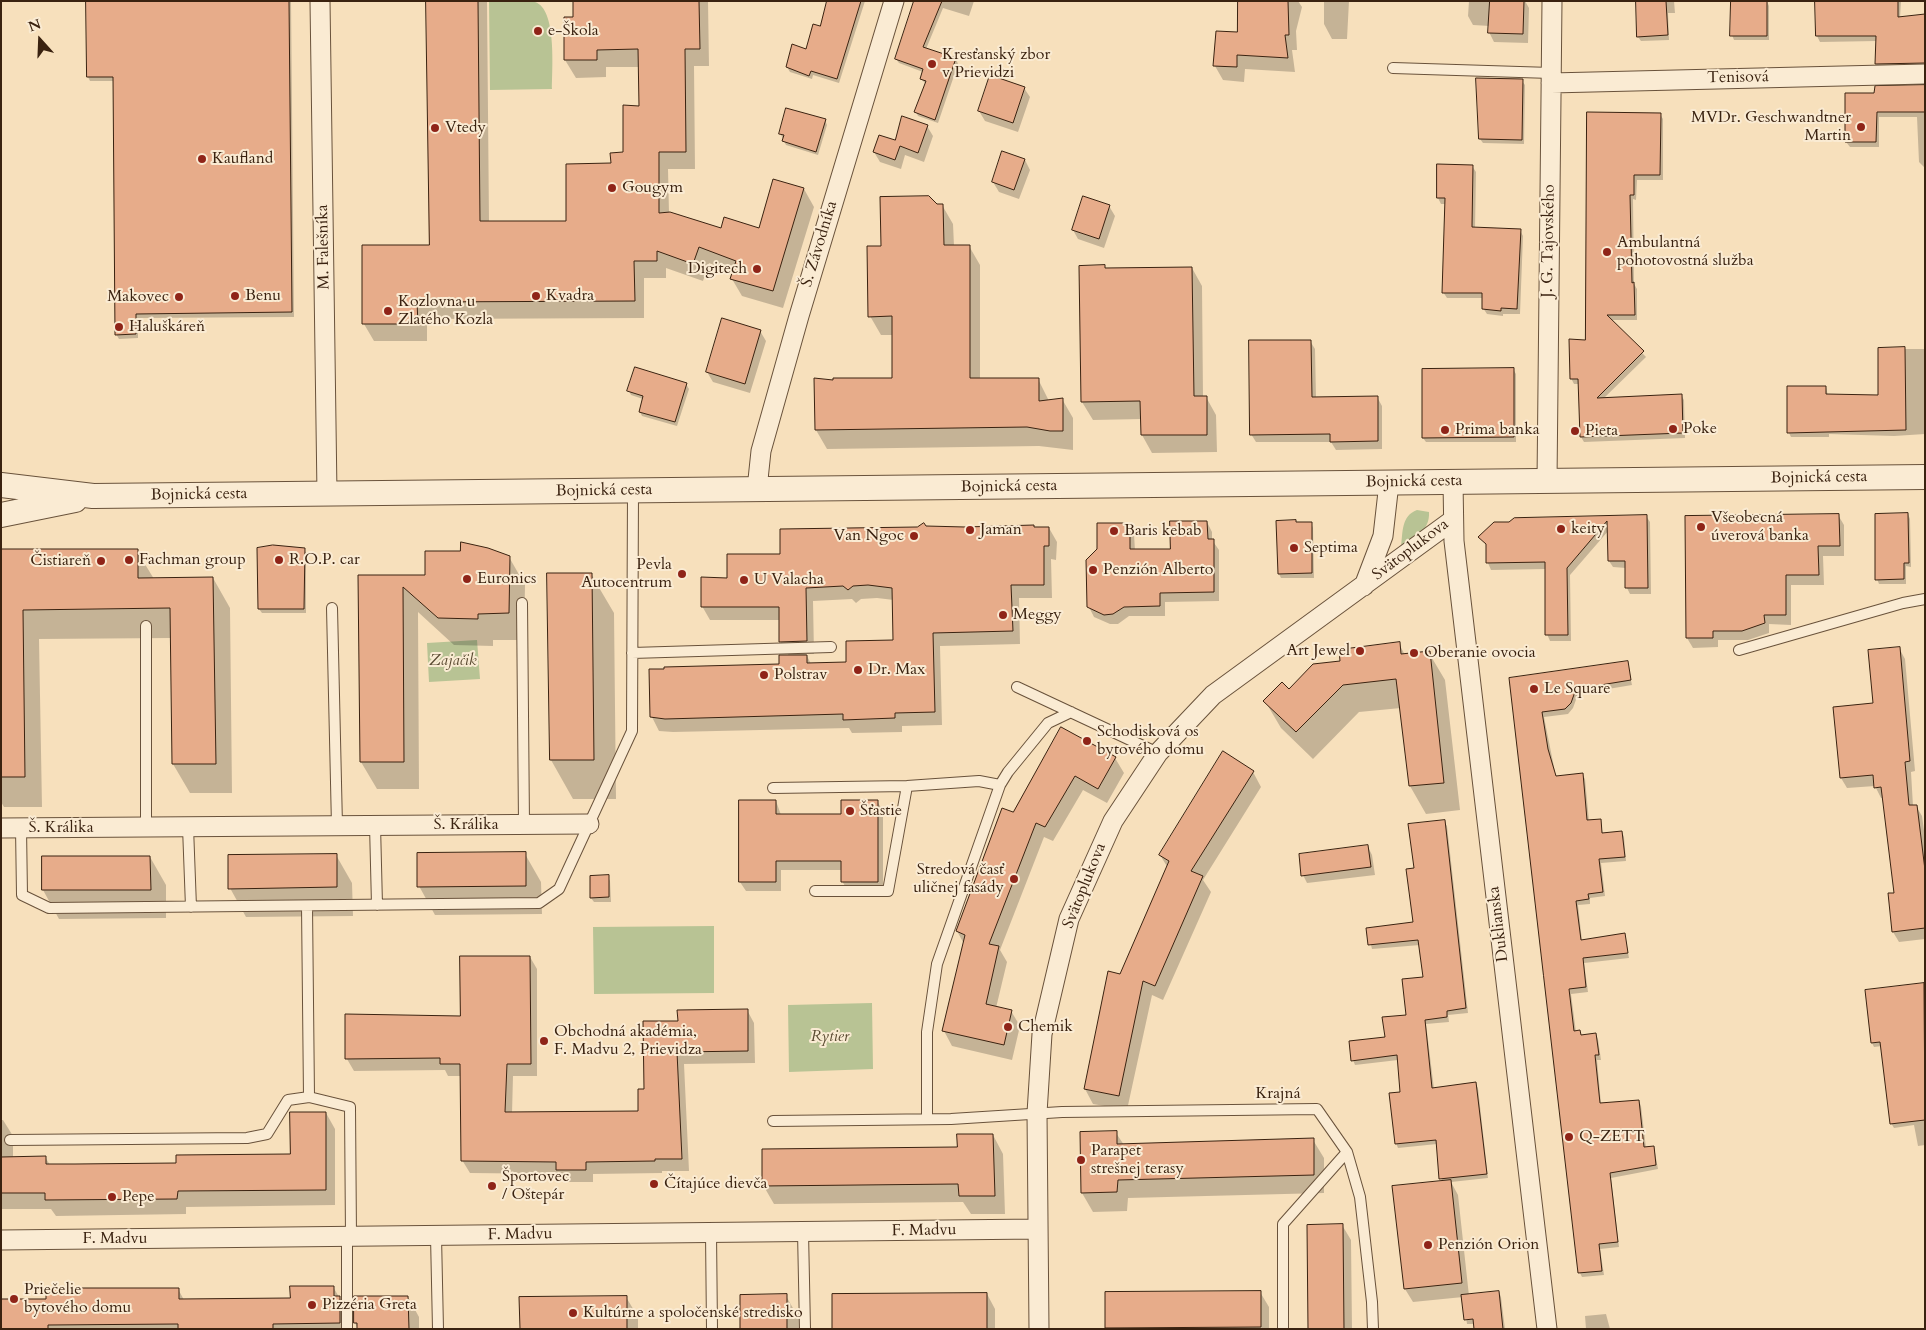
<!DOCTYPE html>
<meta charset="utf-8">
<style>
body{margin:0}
#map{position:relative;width:1926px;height:1330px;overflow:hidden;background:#f7e0bc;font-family:Cardo,serif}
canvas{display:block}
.frame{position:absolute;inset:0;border:2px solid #3a2210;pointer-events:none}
.north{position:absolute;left:15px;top:15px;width:50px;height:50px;-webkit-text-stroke:4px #faebd3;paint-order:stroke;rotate:340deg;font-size:14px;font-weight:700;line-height:20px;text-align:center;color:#3a2210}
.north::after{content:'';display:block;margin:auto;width:18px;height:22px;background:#3a2210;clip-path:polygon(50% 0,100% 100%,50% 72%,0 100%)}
</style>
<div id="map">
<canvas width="1926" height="1330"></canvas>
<div class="frame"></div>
<div class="north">N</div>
</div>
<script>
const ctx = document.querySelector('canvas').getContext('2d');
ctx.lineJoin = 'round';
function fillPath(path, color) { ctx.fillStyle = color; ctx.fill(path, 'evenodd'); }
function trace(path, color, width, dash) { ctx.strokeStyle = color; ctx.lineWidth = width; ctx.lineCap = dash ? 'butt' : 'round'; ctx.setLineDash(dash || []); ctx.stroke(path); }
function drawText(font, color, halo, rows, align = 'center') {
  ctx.font = font + ' Cardo,serif'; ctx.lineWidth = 4; ctx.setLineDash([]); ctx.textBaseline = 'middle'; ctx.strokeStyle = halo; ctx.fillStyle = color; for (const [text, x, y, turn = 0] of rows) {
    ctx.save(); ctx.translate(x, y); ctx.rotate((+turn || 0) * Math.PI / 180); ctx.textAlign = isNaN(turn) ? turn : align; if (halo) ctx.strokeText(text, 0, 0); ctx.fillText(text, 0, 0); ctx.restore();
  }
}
fillPath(new Path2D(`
 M489,1C503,1 523,0 535,2C557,9 552,69 552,89L490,90Z
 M1417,510L1429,512C1430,531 1415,537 1401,547C1403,532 1401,516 1417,510Z
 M477,640L480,679L429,682L427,643Z
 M714,926V993L594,994L593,927Z
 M872,1003L873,1069L789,1072L788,1005Z`), '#b8c394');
fillPath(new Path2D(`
 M87,1H291L294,317L138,318V338L119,339L116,334L114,81H90L88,77Z
 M428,1H487L489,222H567L612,165L624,154L640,107V67H606V77L576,78L565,60V19L574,18V1H708L709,66H694L695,169H668L669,213L721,229L760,230L804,189L814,207L783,308L742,296L732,279L734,273L709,263L703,281L666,268V278H644V318L427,319V341H374L364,324L430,246Z
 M828,1H865L839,83L813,75L812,79L790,72L787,67L806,50L821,28Z
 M916,1H974L969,16L943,8L926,49L956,59L958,64L938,123L918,116L916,112L926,84L921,79L923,72L899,63L896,59Z
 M1240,1H1298L1302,7L1296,31L1297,50H1292L1295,72L1245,69L1244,82L1223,80L1215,66L1238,34Z
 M1324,1H1349L1347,39H1332L1324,24Z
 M1469,1H1525L1529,8L1528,43L1494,42L1489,32L1490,26L1473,25L1468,16Z
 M1637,1H1674L1675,13H1668L1669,40L1641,41L1638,37Z
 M1767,1L1769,6V40H1734L1732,35Z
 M1817,1H1901L1900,18L1925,15V68L1880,69L1876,64L1877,41L1820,42L1817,36Z
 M1522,81L1525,85L1524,144L1483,143L1480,139Z
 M1925,86V168L1919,162L1917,117H1879V147H1850L1846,142L1876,94Z
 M1024,88L1030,97L1018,132L985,121L979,111Z
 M1588,113L1660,114L1663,119V180H1637L1636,200L1633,199L1634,284L1637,289V320H1610L1646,357L1604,398L1681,395L1684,400L1685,438L1584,442L1581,437L1580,384H1574L1571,378L1587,341Z
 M825,120L827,125L818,155L786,145L780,133Z
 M927,126L933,136L924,162L905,155L901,169L880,162L874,152Z
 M1003,153L1025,160L1030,170L1019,199L999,192L993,182Z
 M1472,166L1476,172L1475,229L1520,230L1523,236L1520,314H1503V316L1487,314L1483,308L1484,298H1447L1443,292L1446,204H1441L1438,198Z
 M942,205L953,224L954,246H969L980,265V379H1038L1049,401L1062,399L1073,418V450L1039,446L827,449L816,430V379L834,381L893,380V335H881L870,316L882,247Z
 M1109,206L1115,216L1104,248L1078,239L1073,230Z
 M1105,267L1106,269L1192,268L1202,286L1203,397H1206L1216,415L1217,452L1152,453L1142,435V419L1093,420L1082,402Z
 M760,331L766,341L750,393L713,382L707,372Z
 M1310,341L1315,349L1316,398L1377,397L1382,406V449L1336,450L1331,442H1256L1251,434Z
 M1879,349H1925V434L1894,436L1829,434V437H1791L1789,433L1826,387L1828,396H1880Z
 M1513,369L1516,374V442H1426L1423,438Z
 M686,384L689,389L677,426L642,416L640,412L643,399L631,395L629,391Z
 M1908,514L1910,519L1911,567L1906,566V584H1879L1877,579Z
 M1838,515L1844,525V556H1823L1824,585H1791V625L1769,624V633L1748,640H1718V647L1693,648L1687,638Z
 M1646,516L1650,522L1651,594H1630L1627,588L1626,568L1613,567L1609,561V530L1570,575L1571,641H1550L1547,634L1546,569L1491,570L1488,563V547L1480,537Z
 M1207,522L1212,532V540L1219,550V601L1165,602V616H1129L1118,624H1110L1094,617L1089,607L1129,524L1134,534L1135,551L1171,550Z
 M1311,523L1313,528L1314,578H1281L1279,574Z
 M1033,526L1034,528H1049L1057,542L1056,560L1051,559L1052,598H1019L1020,644L940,646L942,725L902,726V732L852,733L849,728L673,732L659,731L652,717L780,665L789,656L780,641V620H710L702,606L728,580L782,556L926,527L966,529V527ZM877,598L894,600V641L848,663L811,664L806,654H814L813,601L852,599L856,603L861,599Z
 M288,546L304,549L306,553V613H262L259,609L258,549Z
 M1,551H137L154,579L213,578L230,608L232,793H190L173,764L171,638L39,639L42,807H4L1,802Z
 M509,557L525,585L524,640H493V646L454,645L418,612L419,789H377L361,762L359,577L426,576Z
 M591,574L614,613L616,799H573L551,760Z
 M1399,644L1405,655L1429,653L1445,680L1460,810L1426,814L1410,786L1401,708L1359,712L1313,759L1281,728L1265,701L1341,662Z
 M1899,648L1905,659L1915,771L1911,772L1913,806H1916L1922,816L1925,838V939L1899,942L1893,932L1895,894L1884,798H1881L1875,786L1847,788L1841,778Z
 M1627,662L1632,685L1578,694L1573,708L1568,714L1544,717L1556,777L1582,774L1585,779L1589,821L1600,820L1603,834L1622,832L1624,837L1626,861L1601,863L1605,896L1590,898V904L1578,905L1582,941L1625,935L1629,958L1584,963L1588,992L1571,994L1576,1032H1580L1582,1036L1596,1035L1598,1039L1601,1060H1597L1601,1104L1639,1101L1641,1106L1646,1148L1654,1147L1658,1169L1611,1178L1619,1247L1600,1249L1604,1275L1582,1277L1580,1273L1510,679Z
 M1061,729L1115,758L1124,773L1107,803L1083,790L1053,841L1044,837L1000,950L1007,962L996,1008L1011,1011L1020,1026L1012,1060L952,1046L944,1031L964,944L957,931Z
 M1253,772L1261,787L1203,880L1211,892L1163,1000L1152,995L1127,1110L1093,1104L1085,1089L1120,975L1168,868L1160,855Z
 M776,801L781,815H842L877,801L883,811V891H848L842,881V870H781V891H746L740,882Z
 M1444,822L1447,826L1468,1013L1448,1015L1449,1022L1426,1024L1434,1089L1475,1083L1478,1088L1488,1178L1451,1182L1458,1195L1469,1296L1499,1292L1501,1297L1505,1329H1475V1324H1467L1463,1297L1413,1302L1405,1289L1442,1182L1437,1144L1398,1148L1396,1143L1402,1093L1398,1060L1355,1065L1353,1060L1386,1038L1407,1016L1424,978L1420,945L1372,949L1367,929L1414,923L1415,869Z
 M1368,847L1372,855L1375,875L1307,883L1303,875Z
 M525,854L541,882L542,914L435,915L419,886Z
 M336,855L352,883L353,916L246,917L230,888Z
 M150,857L166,885V918L59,919L43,890V858Z
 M608,877L610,881L611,902H594L591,898Z
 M530,957L537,969V1076H513L512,1114L640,1113L645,1090L679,1022L747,1010L754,1023L755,1063L684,1064L689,1171H662V1173L593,1174V1182H565L560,1174L470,1173L462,1160L461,1076H448L445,1070L354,1071L347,1059L461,1017Z
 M1923,984L1925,1145L1918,1146L1914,1125L1894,1128L1891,1123L1882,1046L1874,1047L1872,1043L1867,991Z
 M1,1003L2,1110H1Z
 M326,1113L335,1129V1205L186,1207V1214L56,1216L51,1209H1V1120H3L13,1136V1158L45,1157L50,1165L178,1164L292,1155Z
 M1082,1133H1116L1124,1145L1313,1140L1324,1158V1193L1128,1198L1127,1211L1093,1212L1082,1193Z
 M993,1135L1003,1154L1005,1214H971L963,1202L774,1204L763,1185L959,1148Z
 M1342,1225L1351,1240L1352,1329H1310Z
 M333,1287L350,1315V1329H1L48,1301L178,1289L184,1300H292Z
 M1260,1292L1269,1307V1329L1106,1327Z
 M987,1294L995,1309V1329H833Z
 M786,1296L802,1324V1329H742Z
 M408,1297L419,1317V1329H358L355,1323Z
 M626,1297L638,1317V1329H521Z
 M1606,1314L1610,1329H1586L1585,1316Z`), '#0003');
const building = new Path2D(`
 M86,1H289L292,312L136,314V334L115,335L113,77H87Z
 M426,1H478L480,221H566V164L611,163L610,153L623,152V105L639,106L638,49L597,50V60H564V17H573V1H699L700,49H685L686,152H659V213L670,212L721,228L724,217L759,228L773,179L804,188L773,291L730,279L736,261L699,247L693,264L657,251V261H634L635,301L417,302L418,324H362V245H429Z
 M827,1H861L837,79L811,71L809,76L786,67L792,44L806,49L813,24L820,26Z
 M914,1H942L923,47L956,58L935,120L914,112L926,81L920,79L923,69L895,59Z
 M1238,1H1288L1289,35H1285L1288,58L1237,55V67L1213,66L1216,31L1237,32Z
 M1490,1H1524L1523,34L1488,33Z
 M1636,1H1666L1668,35L1637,37Z
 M1731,1H1767V36H1730Z
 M1815,1H1898V17L1925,14V63L1875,64L1876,36H1816Z
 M990,75L1025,87L1013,123L978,111Z
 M1476,78L1523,79L1522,140L1479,139Z
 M1925,85V112H1877L1876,142H1845V93H1874L1875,86Z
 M786,108L826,119L816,152L782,141L784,135L779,134Z
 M1587,112L1661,113L1660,175H1634V195H1630L1632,283L1634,282L1635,315H1607L1644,351L1597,398L1682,394L1683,433L1580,437L1578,379H1570L1569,339L1585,340Z
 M902,116L928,125L918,153L900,146L895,160L873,152L879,135L895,140Z
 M1002,151L1025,159L1014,190L992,182Z
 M1437,164L1473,165L1472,227L1521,229L1517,309L1501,308V311L1482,309V293H1442L1445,198H1437Z
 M929,196L937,204H943L944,245H970V378H1039V401L1063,398V431H1050L1027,427L815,430L814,378L833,380V378H892V316L868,317L867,246H881L880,197Z
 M1083,196L1110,205L1099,239L1072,230Z
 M1105,265V268L1192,267L1194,396H1207V435H1141L1140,401L1081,402L1079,266Z
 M722,318L761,330L745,384L706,372Z
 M1249,340H1311L1312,397L1378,396V441L1330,442V434L1250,435Z
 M1905,347L1906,430L1787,433V386H1826V394L1878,395V348Z
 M635,367L687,383L675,422L639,412L643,396L627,391Z
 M1514,368V437L1422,438V369Z
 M1908,513L1909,563H1904V579L1875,580V514Z
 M1839,514L1840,546H1818L1819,575H1786V615H1764L1765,623L1742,631H1713V638H1686L1685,516Z
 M1647,515L1648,588H1625V561H1608L1607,521L1567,568L1568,635H1545V562L1486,563V544L1478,537L1494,522H1509L1514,518Z
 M1296,520V522H1312V573L1278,574L1276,521Z
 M1170,521H1207L1208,539H1214V592L1160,593V606L1124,607L1113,614L1104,615L1087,607L1086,560L1097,549V523H1130V549H1170Z
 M924,523L926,526L965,527L1034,525V527H1049V546H1044V585H1011L1013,631L933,633L935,712L895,713V718L843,720V714L665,719L650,717L649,669H664V667L779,664V655H807V663L846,662V641L893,640L892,588L868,585L853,586L848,590L843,586L806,588L807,641L779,642V607H701V577L727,578V554H780V529L917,527Z
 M461,542L488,548L510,556L509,613L478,614V619L438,618L403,587L404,762H360L358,575H425V551H460Z
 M273,545L305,548L304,609H258L257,548Z
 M1,549H138V578L213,577L216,764H172L170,608L23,610L25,777H1Z
 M547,573H592L594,760H550Z
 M1400,642L1401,654L1430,651L1444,783L1409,786L1396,679L1343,685L1296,732L1263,701L1282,682L1289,689L1313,664L1340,661L1339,650Z
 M1900,647L1910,761L1905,762L1909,805H1917L1925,870V928L1892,932L1888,893H1894L1881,787L1874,788L1873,775L1840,778L1833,707L1873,703L1868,650Z
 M1628,661L1631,680L1576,689L1571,703L1565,709L1542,712L1548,749L1556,776L1583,773L1587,820L1601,819L1602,833L1622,831L1625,857L1599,859L1603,892L1588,894L1589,899L1576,901L1581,940L1625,933L1628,953L1583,958L1586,987L1569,989L1574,1031L1580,1030L1581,1035L1596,1033L1599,1055H1595L1600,1103L1639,1100L1644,1147L1654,1146L1656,1165L1610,1173L1618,1242L1599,1244L1602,1271L1578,1273L1509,678Z
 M1061,727L1116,757L1098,789L1075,776L1045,827L1036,823L989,944L999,946L986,1004L1012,1010L1004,1045L942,1031L965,935L956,931L1002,808L1013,812Z
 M1223,751L1254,771L1191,871L1203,876L1155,986L1143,981L1119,1096L1084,1089L1108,971L1120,974L1169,861L1159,855Z
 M739,800H776V814H841V800H878V882H841V861H776V882H739Z
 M1445,820L1466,1008L1447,1011V1017L1425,1020L1432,1088L1476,1082L1487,1174L1439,1179L1436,1140L1395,1144L1389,1093L1400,1092L1397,1055L1351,1061L1349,1041L1385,1037L1382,1017L1406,1015L1402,979L1423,977L1418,940L1368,945L1366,928L1413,922L1406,869L1414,868L1408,824Z
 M1368,845L1371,867L1301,876L1299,854Z
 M526,852V886L417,887V853Z
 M337,854V887L228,889V855Z
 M42,856H150L151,890H42Z
 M609,875V897L590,898V876Z
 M460,956H530L531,1064H507L505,1112L638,1111V1089H644L643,1021H678L677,1010L748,1009V1051L677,1052L682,1159H655V1161L586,1162V1170H556V1162L461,1161L460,1064H440V1058L345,1059V1014L460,1016Z
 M1924,983L1925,1120L1890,1124L1880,1042L1871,1043L1865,990Z
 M290,1112H326V1190L178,1191L177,1199L45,1200V1193H1V1157L46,1156V1164H75L176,1163V1155L290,1154Z
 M1117,1131V1144L1314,1138V1175L1118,1180L1117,1192L1081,1193L1080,1132Z
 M957,1134H993L995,1196H959L958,1184L762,1186V1149L957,1147Z
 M1451,1180L1462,1283L1404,1289L1392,1186Z
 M1343,1224L1344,1329H1308L1307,1225Z
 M290,1286H334V1296H340V1323L273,1324V1329H178V1324L48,1325V1329H1V1299H46V1288H179V1299L290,1298Z
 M1261,1291V1327L1105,1328V1292Z
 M1499,1291L1503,1329H1474L1473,1319L1464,1320L1461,1295Z
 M987,1293V1329H832V1294Z
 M787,1294V1329H740V1295Z
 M354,1296H408L409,1329H357V1323H354Z
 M627,1296V1329H520L519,1297Z`);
fillPath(building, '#e7ac8a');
trace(building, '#3a2210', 1);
const service = new Path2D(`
 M1393,68L1551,73
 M522,603L524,824
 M332,608L337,826
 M1739,650L1903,603L1925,599
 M632,653L831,647
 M1017,687L1158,753
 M773,788L907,786L979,781L1000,785
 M375,825L377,905
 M146,827V626
 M188,827L191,907
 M21,828L22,895L49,908L539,903L559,889L632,731L633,491
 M815,891H888L907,786
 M307,906L309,1097
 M927,1119V1032L937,964L1000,785L1008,772L1048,723L1071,712
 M773,1121L951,1119L1062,1112L1317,1109L1347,1152L1360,1197L1372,1302L1373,1329
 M10,1140L247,1138L267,1134L288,1100L309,1097L350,1107L351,1237
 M803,1232L805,1329
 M711,1233L712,1329
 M436,1236L438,1329
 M347,1329V1237
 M1283,1329V1224L1347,1152`);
const minor = new Path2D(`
 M320,1L327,494
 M1551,83L1925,74
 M1547,481L1552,1
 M1453,482L1454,541L1547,1329
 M757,489L761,451L799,316L894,1
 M1364,586L1383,536L1389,483
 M1,828L589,824
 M1,1240L1038,1229
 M1039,1329L1037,1113L1042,1034L1069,919L1113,821L1158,753L1213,695L1453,520`);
const tertiary = new Path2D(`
 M1,485L93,496L1925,477
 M1,515L75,500`);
trace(service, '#69523b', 12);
trace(minor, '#69523b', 21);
trace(tertiary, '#69523b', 26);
trace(service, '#faebd3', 10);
trace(minor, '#faebd3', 19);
trace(tertiary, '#faebd3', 24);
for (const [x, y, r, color] of [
 [538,31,5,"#8f2418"],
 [932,64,5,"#8f2418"],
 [1861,127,5,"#8f2418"],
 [435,128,5,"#8f2418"],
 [202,159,5,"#8f2418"],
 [612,188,5,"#8f2418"],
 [1607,252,5,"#8f2418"],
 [757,269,5,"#8f2418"],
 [235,296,5,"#8f2418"],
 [536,296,5,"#8f2418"],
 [179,297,5,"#8f2418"],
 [388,311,5,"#8f2418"],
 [119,327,5,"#8f2418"],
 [1673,429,5,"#8f2418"],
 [1445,430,5,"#8f2418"],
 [1575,431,5,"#8f2418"],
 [1701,527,5,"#8f2418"],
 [1561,529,5,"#8f2418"],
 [970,530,5,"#8f2418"],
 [1114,531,5,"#8f2418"],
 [914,536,5,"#8f2418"],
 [1294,548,5,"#8f2418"],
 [129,560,5,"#8f2418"],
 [279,560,5,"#8f2418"],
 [101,561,5,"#8f2418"],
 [1093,570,5,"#8f2418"],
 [682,574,5,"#8f2418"],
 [467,579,5,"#8f2418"],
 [744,580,5,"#8f2418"],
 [1003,615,5,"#8f2418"],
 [1360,651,5,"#8f2418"],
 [1414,653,5,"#8f2418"],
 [858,670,5,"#8f2418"],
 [764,675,5,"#8f2418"],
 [1534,689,5,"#8f2418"],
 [1087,741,5,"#8f2418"],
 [850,811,5,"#8f2418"],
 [1014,879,5,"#8f2418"],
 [1008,1027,5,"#8f2418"],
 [544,1041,5,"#8f2418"],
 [1569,1137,5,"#8f2418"],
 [1081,1160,5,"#8f2418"],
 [654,1184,5,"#8f2418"],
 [492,1186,5,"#8f2418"],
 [112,1197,5,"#8f2418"],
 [1428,1245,5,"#8f2418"],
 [14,1299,5,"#8f2418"],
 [312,1305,5,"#8f2418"],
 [573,1313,5,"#8f2418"]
]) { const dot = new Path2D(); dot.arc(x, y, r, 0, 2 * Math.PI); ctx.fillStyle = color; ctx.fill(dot); trace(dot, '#faebd3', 2); }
drawText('16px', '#3a2210', '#faebd3', [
 ["e-Škola",548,31],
 ["Kresťanský zbor",942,55],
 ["v Prievidzi",942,73],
 ["MVDr. Geschwandtner",1851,118,"right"],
 ["Martin",1851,136,"right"],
 ["Vtedy",445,128],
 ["Kaufland",212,159],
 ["Gougym",622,188],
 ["Ambulantná",1617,243],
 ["pohotovostná služba",1617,261],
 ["Digitech",747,269,"right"],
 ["Benu",245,296],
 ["Kvadra",546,296],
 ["Makovec",169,297,"right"],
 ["Kozlovna u",398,302],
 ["Zlatého Kozla",398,320],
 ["Haluškáreň",129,327],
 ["Poke",1683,429],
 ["Prima banka",1455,430],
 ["Pieta",1585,431],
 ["Všeobecná",1711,518],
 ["úverová banka",1711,536],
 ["keity",1571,529],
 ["Jaman",980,530],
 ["Baris kebab",1124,531],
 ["Van Ngoc",904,536,"right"],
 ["Septima",1304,548],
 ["Fachman group",139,560],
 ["R.O.P. car",289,560],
 ["Čistiareň",91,561,"right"],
 ["Pevla",672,565,"right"],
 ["Autocentrum",672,583,"right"],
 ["Penzión Alberto",1103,570],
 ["Euronics",477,579],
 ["U Valacha",754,580],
 ["Meggy",1013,615],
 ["Art Jewel",1350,651,"right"],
 ["Oberanie ovocia",1424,653],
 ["Dr. Max",868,670],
 ["Polstrav",774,675],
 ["Le Square",1544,689],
 ["Schodisková os",1097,732],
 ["bytového domu",1097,750],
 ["Šťastie",860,811],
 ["Stredová časť",1004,870,"right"],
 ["uličnej fasády",1004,888,"right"],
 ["Chemik",1018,1027],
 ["Obchodná akadémia,",554,1032],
 ["F. Madvu 2, Prievidza",554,1050],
 ["Q-ZETT",1579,1137],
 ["Parapet",1091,1151],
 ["strešnej terasy",1091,1169],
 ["Športovec",502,1177],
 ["/ Oštepár",502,1195],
 ["Čítajúce dievča",664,1184],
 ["Pepe",122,1197],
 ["Penzión Orion",1438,1245],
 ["Priečelie",24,1290],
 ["bytového domu",24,1308],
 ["Pizzéria Greta",322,1305],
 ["Kultúrne a spoločenské stredisko",583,1313]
], 'left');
drawText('16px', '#3a2210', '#faebd3', [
 ["Tenisová",1738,78,-1],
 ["J. G. Tajovského",1549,241,-89],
 ["Š. Závodníka",820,244,-73],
 ["M. Falešníka",324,247,-91],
 ["Bojnická cesta",1819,478,-1],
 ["Bojnická cesta",1414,482,-1],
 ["Bojnická cesta",1009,487,-1],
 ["Bojnická cesta",604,491,-1],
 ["Bojnická cesta",199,495,-1],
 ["Svätoplukova",1411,550,-37],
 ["Š. Králika",466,825],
 ["Š. Králika",61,828],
 ["Svätoplukova",1085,886,-68],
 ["Duklianska",1499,924,-97],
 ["Krajná",1278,1094],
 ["F. Madvu",924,1231,-1],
 ["F. Madvu",520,1235,-1],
 ["F. Madvu",115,1239]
]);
drawText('italic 16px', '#5a4a31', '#faebd3', [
 ["Zajačik",453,661],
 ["Rytier",830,1037]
]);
</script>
